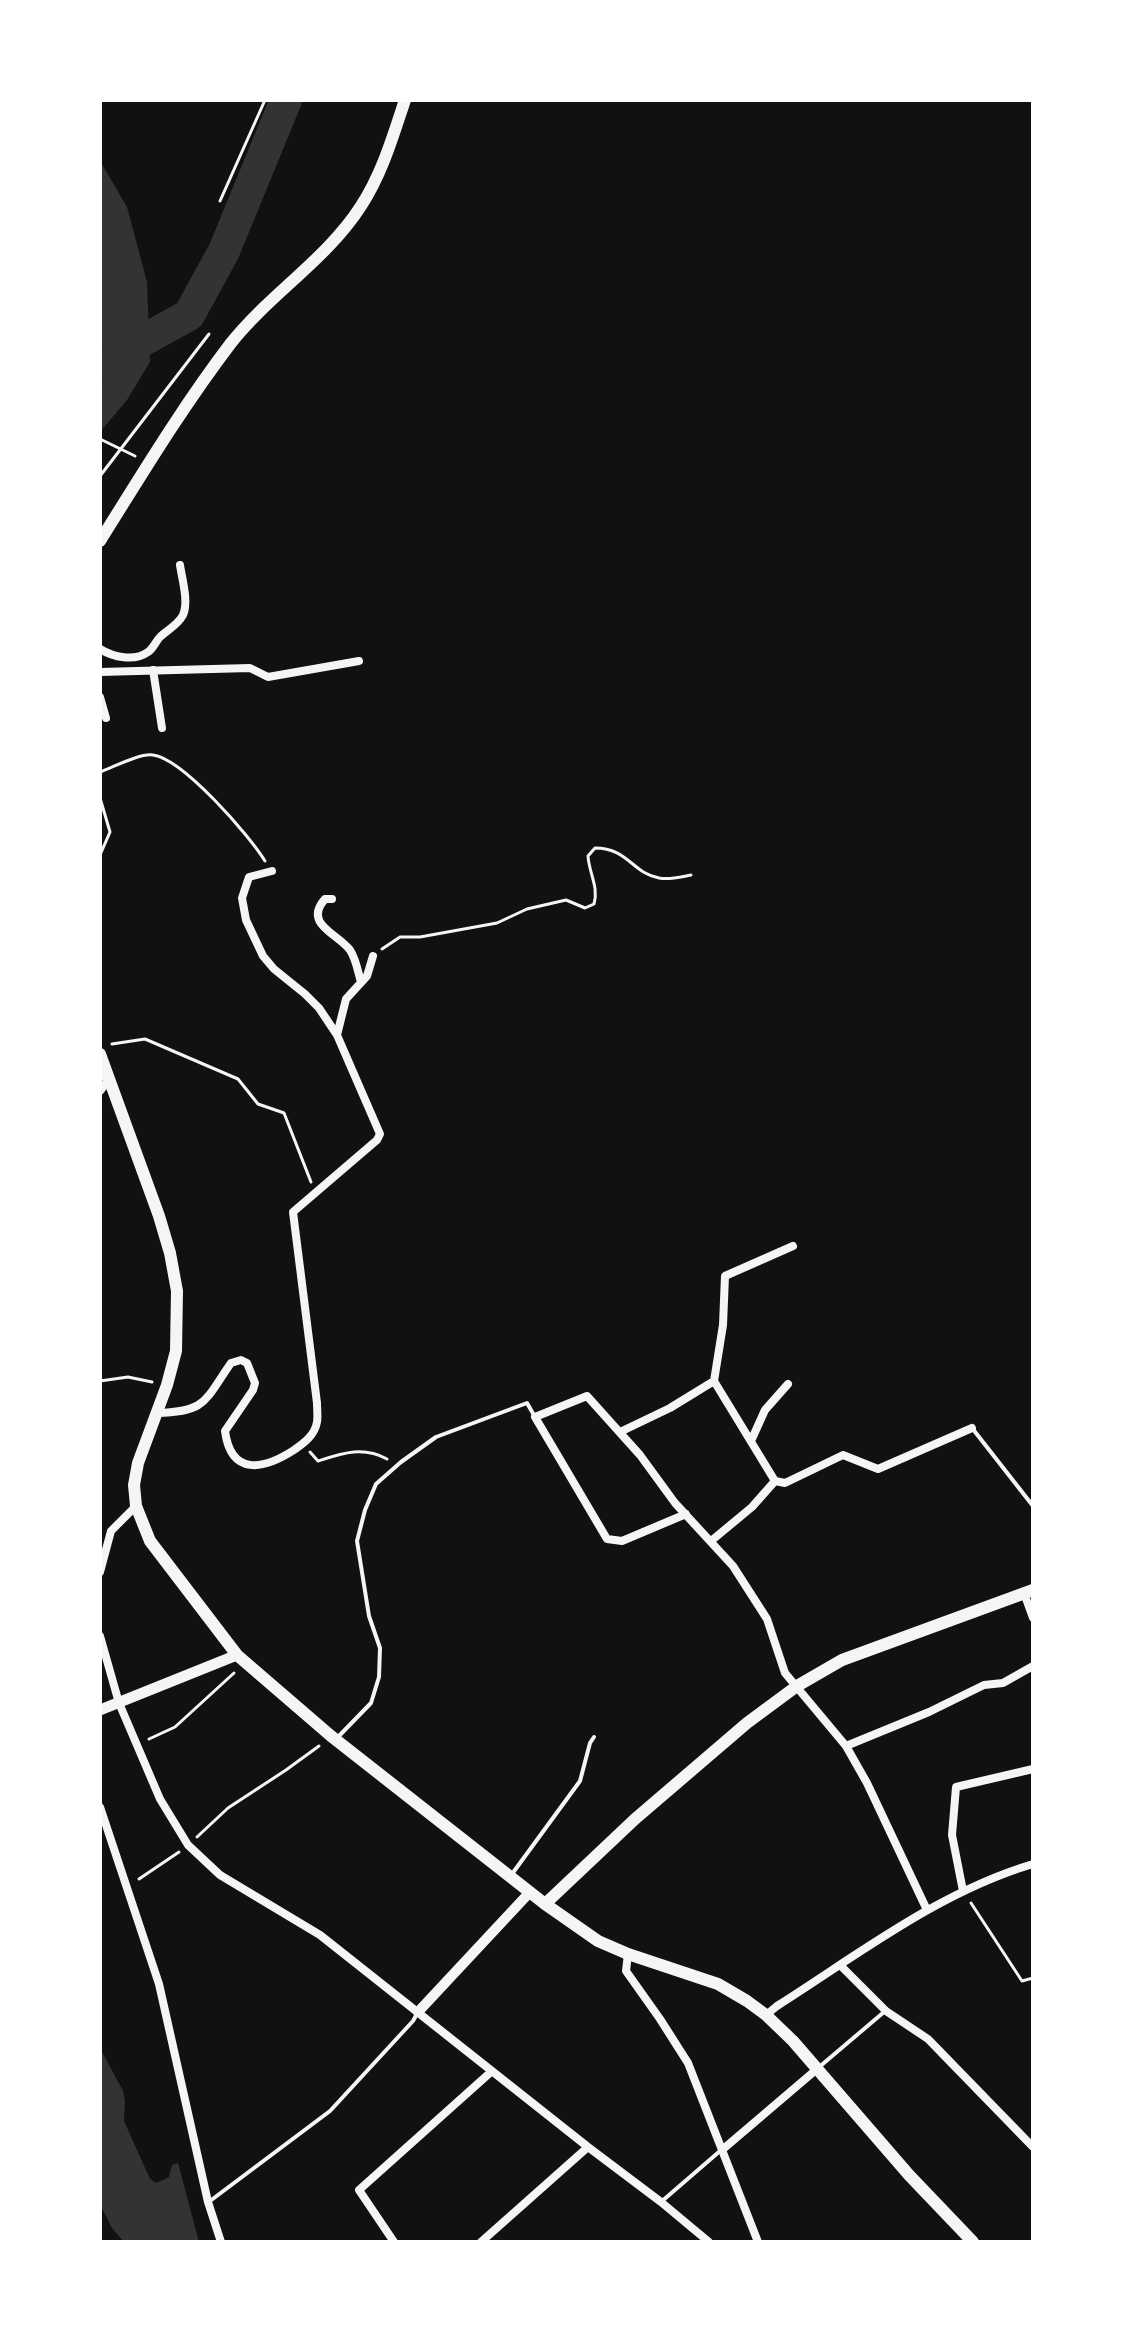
<!DOCTYPE html>
<style>
body{margin:0}
#map{position:relative;width:1133px;height:2342px;overflow:hidden;background:#111;font-family:"Times New Roman",serif}
canvas{display:block}
.frame{position:absolute;inset:0;border:102px solid #fff;pointer-events:none}
</style>
<div id="map">
<canvas width="1133" height="2342"></canvas>
<div class="frame"></div>
</div>
<script>
const ctx = document.querySelector('canvas').getContext('2d');
ctx.lineJoin = 'round';
function fillPath(path, color) { ctx.fillStyle = color; ctx.fill(path, 'evenodd'); }
function trace(path, color, width, dash) { ctx.strokeStyle = color; ctx.lineWidth = width; ctx.lineCap = dash ? 'butt' : 'round'; ctx.setLineDash(dash || []); ctx.stroke(path); }
fillPath(new Path2D(`
 M100,161L127,207L147,282L150,362L127,400L100,432Z
 M100,2048L123,2091L125,2100L124,2121L150,2179L156,2183L169,2177L172,2165L178,2163L199,2242H124L112,2228L100,2205Z`), '#333');
trace(new Path2D(`
 M100,364L189,315L224,251L286,100`), '#333', 32);
trace(new Path2D(`
 M220,201L265,100
 M100,439L135,456
 M100,476L209,334
 M100,772C114,767 140,753 153,755C183,759 249,835 265,861
 M100,798L110,832L100,855
 M382,949L400,937H420L497,923L527,909L566,900L585,908L594,904C599,887 589,873 588,856L595,848C628,848 632,873 659,878C670,880 680,877 691,875
 M112,1044L145,1039L238,1079L258,1104L284,1113L311,1182
 M100,1381L128,1377L152,1382
 M310,1452L318,1461C343,1453 363,1446 387,1459
 M149,1739L175,1727L234,1673
 M197,1837L228,1808L286,1770L319,1746
 M139,1879L179,1852
 M971,1903L1022,1981L1033,1978`), '#f5f5f5', 3);
trace(new Path2D(`
 M972,1428L1033,1506
 M338,1737L371,1703L379,1677L380,1648L369,1616L357,1541L365,1510L376,1484L401,1462L436,1437L527,1403L535,1417
 M512,1874L580,1781L590,1743L594,1737
 M818,2068L884,2012
 M210,2201L330,2111L413,2021L418,2012
 M661,2202L720,2151`), '#f5f5f5', 4);
trace(new Path2D(`
 M100,649C113,657 134,662 148,652C153,649 156,641 160,637C167,630 178,625 183,615C189,602 182,579 180,565
 M153,670L162,728
 M100,672L250,668L268,677L359,661
 M100,697L106,718
 M272,871L249,877L242,898L246,920L263,956L274,969L305,994L319,1008L337,1035
 M332,899H325C303,924 337,933 350,950C356,959 358,972 361,982
 M100,1075L109,1079L100,1091
 M714,1381L723,1325L725,1276L793,1246
 M157,1413C207,1412 205,1400 231,1363L241,1360L247,1363L255,1383L253,1390L225,1431C231,1476 263,1470 294,1450C304,1443 315,1435 317,1422C318,1416 317,1409 317,1403L293,1212L377,1140L380,1134L337,1035L346,999L367,976L373,956
 M620,1432L670,1408L714,1381L775,1481L752,1507L711,1541
 M751,1441L765,1410L788,1384
 M775,1481L785,1483L843,1455L878,1469L972,1428
 M686,1514L622,1541L607,1539L535,1417L587,1396L640,1455L675,1503L733,1566L767,1619L785,1673L846,1746L867,1783L927,1910
 M100,1572L111,1531L136,1506
 M1024,1593L1033,1618
 M100,1636L119,1703L160,1799L188,1845L220,1875L320,1935L588,2147L661,2202L709,2242
 M846,1746L929,1712L984,1685L1003,1683L1033,1666
 M100,1807L159,1984L208,2202L221,2242
 M963,1891L952,1835L956,1787L1033,1769
 M628,1954L626,1971L660,2019L688,2063L758,2242
 M840,1965L886,2011L928,2039L1033,2147
 M766,2015L777,2006C859,1954 939,1892 1033,1864
 M722,2150L817,2069
 M394,2242L359,2190L492,2071
 M481,2242L588,2147`), '#f5f5f5', 8);
trace(new Path2D(`
 M418,2012L530,1892`), '#f5f5f5', 10);
trace(new Path2D(`
 M100,1710L237,1655`), '#f5f5f5', 11);
trace(new Path2D(`
 M100,541C142,474 183,406 231,343C270,294 327,259 361,206C382,174 393,136 405,100
 M100,1054L159,1216L170,1253L177,1291L176,1351L167,1385L138,1463L134,1485L136,1506L150,1541L237,1655L331,1736L545,1904L598,1941L628,1954L718,1984L747,2001L766,2015L793,2041L909,2175L973,2242
 M545,1904L635,1819L747,1723L797,1686L842,1660L1033,1590`), '#f5f5f5', 12);
</script>
